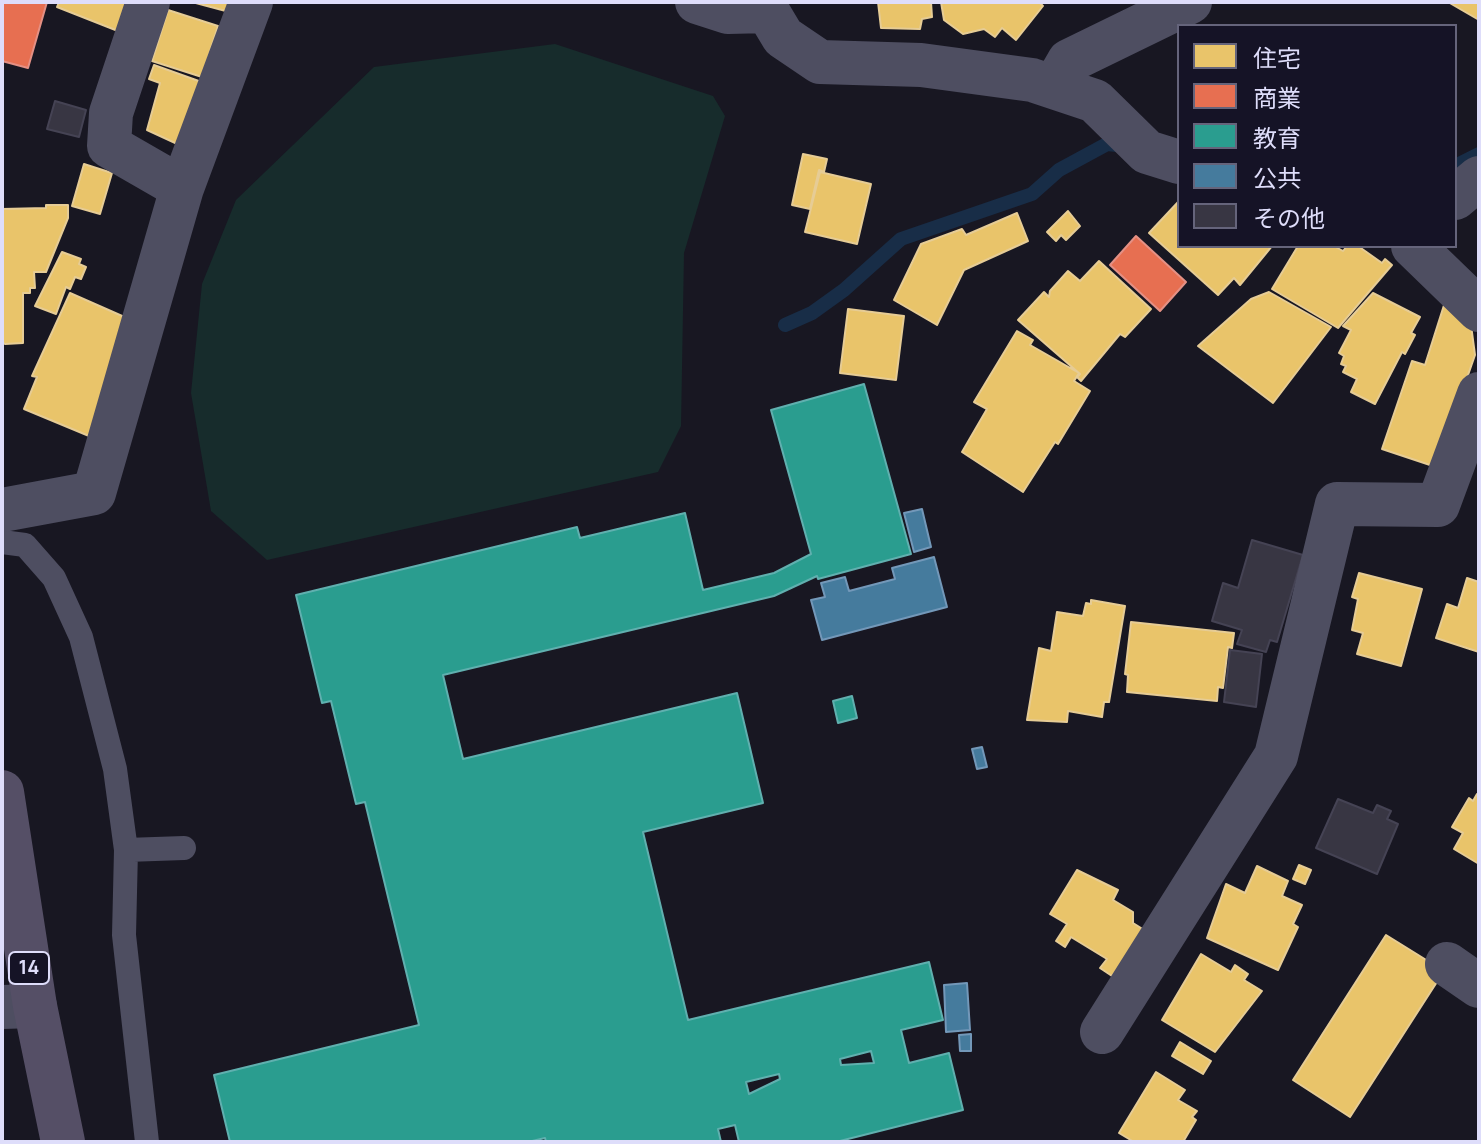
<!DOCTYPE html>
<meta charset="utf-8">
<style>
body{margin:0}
#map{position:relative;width:1481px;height:1144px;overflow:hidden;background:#181722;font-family:Manrope,"Noto Sans JP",sans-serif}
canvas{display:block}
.frame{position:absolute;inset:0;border:4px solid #deddfa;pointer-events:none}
.legend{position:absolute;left:1177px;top:24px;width:280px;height:224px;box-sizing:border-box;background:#151326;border:2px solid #65647b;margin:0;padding:10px 14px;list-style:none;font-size:24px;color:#deddfa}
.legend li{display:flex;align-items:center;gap:16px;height:40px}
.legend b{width:40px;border:2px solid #65647b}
</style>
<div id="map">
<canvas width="1481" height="1144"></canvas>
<div class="frame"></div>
<ul class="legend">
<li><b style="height:22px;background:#e9c46a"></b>住宅</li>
<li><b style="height:22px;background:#e76f51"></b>商業</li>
<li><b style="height:22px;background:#2a9d8f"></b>教育</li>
<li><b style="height:22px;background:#457b9d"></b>公共</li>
<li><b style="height:22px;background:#383643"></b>その他</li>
</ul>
</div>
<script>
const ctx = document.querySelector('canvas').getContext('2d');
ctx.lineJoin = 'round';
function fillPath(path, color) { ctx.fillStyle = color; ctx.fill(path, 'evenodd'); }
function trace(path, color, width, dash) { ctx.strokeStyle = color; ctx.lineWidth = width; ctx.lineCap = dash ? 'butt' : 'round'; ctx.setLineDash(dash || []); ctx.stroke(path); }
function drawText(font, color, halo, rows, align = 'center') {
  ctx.font = font + ' Manrope,sans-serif'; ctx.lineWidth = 8; ctx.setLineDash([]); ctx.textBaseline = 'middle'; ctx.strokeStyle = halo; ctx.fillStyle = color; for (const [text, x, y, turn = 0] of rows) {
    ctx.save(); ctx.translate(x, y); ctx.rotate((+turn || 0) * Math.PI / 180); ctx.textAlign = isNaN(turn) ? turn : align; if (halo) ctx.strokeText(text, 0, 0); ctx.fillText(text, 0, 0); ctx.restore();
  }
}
fillPath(new Path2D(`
 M555,44L713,96L725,116L684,253L681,426L658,472L267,560L211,511L191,393L202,284L236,200L374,67Z`), '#172c2c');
const homes = new Path2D(`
 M59,2H134L123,33L57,7Z
 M192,2H241L237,14Z
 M878,2H931L932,17L922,19L920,29L881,28Z
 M941,2H1039L1043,6L1016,40L1002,28L995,37L984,29L963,34L944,20Z
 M1448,2H1479V20Z
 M168,10L218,26L202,77L152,61Z
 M154,65L210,85L186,148L147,130L160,83L149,79Z
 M803,154L827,159L824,172L819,170L810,209L792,205Z
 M84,164L112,173L100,214L72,206Z
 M820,172L871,184L857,244L805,232Z
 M1179,201V246H1272L1240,285L1234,278L1218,295L1149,233Z
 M46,205H68V218L46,272H34L35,288H30V293H23V343L5,344L2,342V209L46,208Z
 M1068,211L1080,226L1066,240L1061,235L1056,241L1047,232Z
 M1017,213L1028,241L964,270L937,325L894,300L921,244L962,229L966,235Z
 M1298,246H1334L1343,251L1347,246H1358L1382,263L1385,259L1392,265L1338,328L1272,289Z
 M62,252L81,259L79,264L86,267L81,279L75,277L70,289L66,287L56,314L35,306Z
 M1099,261L1151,309L1125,337L1120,334L1081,381L1077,377L1080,374L1018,320L1044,292L1049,297L1050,291L1068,271L1080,281Z
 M1269,292L1331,327L1273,403L1198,346L1251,299Z
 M70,293L129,319L89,436L24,409L37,377L32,376Z
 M1373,293L1420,317L1411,333L1415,335L1405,354L1402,352L1375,404L1351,392L1357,379L1343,372L1346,366L1341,364L1344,356L1339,353L1351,330L1343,326Z
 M1445,302L1471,325L1475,355L1436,467L1382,449L1412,361L1425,365Z
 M848,309L904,316L896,380L840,373Z
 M1017,331L1033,340L1030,345L1079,373L1074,381L1090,391L1058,444L1055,442L1023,492L962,452L987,409L974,402Z
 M1359,573L1422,589L1401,666L1357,654L1363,633L1352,630L1358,599L1352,597Z
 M1467,578L1479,582V652L1436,638L1447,604L1458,608Z
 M1091,600L1125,606L1109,702H1104L1102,717L1068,711L1067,722L1027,720L1039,648L1051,651L1057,612L1083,616L1086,603L1091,604Z
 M1131,622L1234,633L1232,648L1228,647L1223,688L1218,687L1217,701L1127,692L1128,675L1125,674Z
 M1477,794L1479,795V864L1454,849L1463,833L1452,827L1469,798L1473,801Z
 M1299,865L1311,870L1305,884L1293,879Z
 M1257,866L1288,881L1282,896L1302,905L1293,924L1298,927L1278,970L1207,938L1226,884L1245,893Z
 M1077,870L1118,890L1113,900L1133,912V923L1149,933L1112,976L1100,968L1107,959L1071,937L1065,947L1056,941L1067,924L1050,914Z
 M1386,935L1444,971L1350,1117L1293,1080Z
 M1201,954L1231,972L1235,965L1248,974L1244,980L1262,991L1215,1052L1162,1020Z
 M1180,1042L1211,1061L1203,1074L1172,1056Z
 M1156,1072L1185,1090L1178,1100L1197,1111L1192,1117L1196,1120L1183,1142H1134L1119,1133Z`);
fillPath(homes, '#e9c46a');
trace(homes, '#e6cc95', 2);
const shops = new Path2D(`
 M2,2H47L28,68L2,61Z
 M1136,236L1186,282L1160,311L1110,265Z`);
fillPath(shops, '#e76f51');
trace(shops, '#e49084', 2);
const schools = new Path2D(`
 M864,384L911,554L818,579L817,576L774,596L443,675L463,759L737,693L763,803L643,832L688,1020L929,962L943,1020L901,1030L909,1063L949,1053L963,1110L836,1142H739L735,1125L718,1129L721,1142H546L545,1138L528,1142H230L214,1075L419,1025L365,802L356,804L331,701L322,703L296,595L577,527L580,538L685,513L703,590L774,573L811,554L771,410ZM871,1051L874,1063L841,1065L840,1059ZM779,1074L780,1079L749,1094L746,1082Z
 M852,696L857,718L838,723L833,701Z`);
fillPath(schools, '#2a9d8f');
trace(schools, '#60b0af', 2);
const public = new Path2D(`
 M922,509L931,547L914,552L904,513Z
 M934,557L947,607L822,640L811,600L825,597L821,583L845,577L849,591L895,579L892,568Z
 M982,747L987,767L977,769L972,749Z
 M967,983L970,1030L946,1032L944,985Z
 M971,1034V1051H960L959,1035Z`);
fillPath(public, '#457b9d');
trace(public, '#7398b9', 2);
trace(new Path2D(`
 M1455,166L1479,154
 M785,325L812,313L844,290L901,239L1032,194L1059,170L1107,144L1127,146`), '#182d47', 14);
const building = new Path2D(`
 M55,101L86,110L79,137L47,129Z
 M1252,540L1303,555L1277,642L1270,640L1266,652L1237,644L1242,630L1212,621L1223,583L1238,588Z
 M1230,650L1262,654L1256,707L1224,702Z
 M1338,799L1373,813L1377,805L1391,811L1387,819L1398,824L1377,874L1316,848Z`);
fillPath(building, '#383643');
trace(building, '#454354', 2);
trace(new Path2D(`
 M2,542L25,545L54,578L81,637L115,769L126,850L124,935L147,1142
 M126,850L184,848`), '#4e4e61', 24);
trace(new Path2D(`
 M148,2L111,113L109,146L182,188
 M697,2L728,12L768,11
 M762,2L783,37L820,62L921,65L1032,80L1095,101L1147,152L1179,162
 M1054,87L1069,61L1190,2
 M1455,198L1479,178
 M1413,246L1479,310
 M2,510L94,493L182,188L251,2
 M1447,964L1479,986
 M1102,1032L1276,756L1337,504L1438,505L1479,394`), '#4e4e61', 44);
trace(new Path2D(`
 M2,1007L35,1006`), '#4e4e61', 44);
trace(new Path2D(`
 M2,792L35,1006L63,1142`), '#554f66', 44);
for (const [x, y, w] of [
 [29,968,40]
]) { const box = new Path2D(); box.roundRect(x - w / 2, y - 16, w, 32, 6); ctx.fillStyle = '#151326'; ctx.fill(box); trace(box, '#deddfa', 2); }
drawText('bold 20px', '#deddfa', null, [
 ["14",29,968]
]);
</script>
